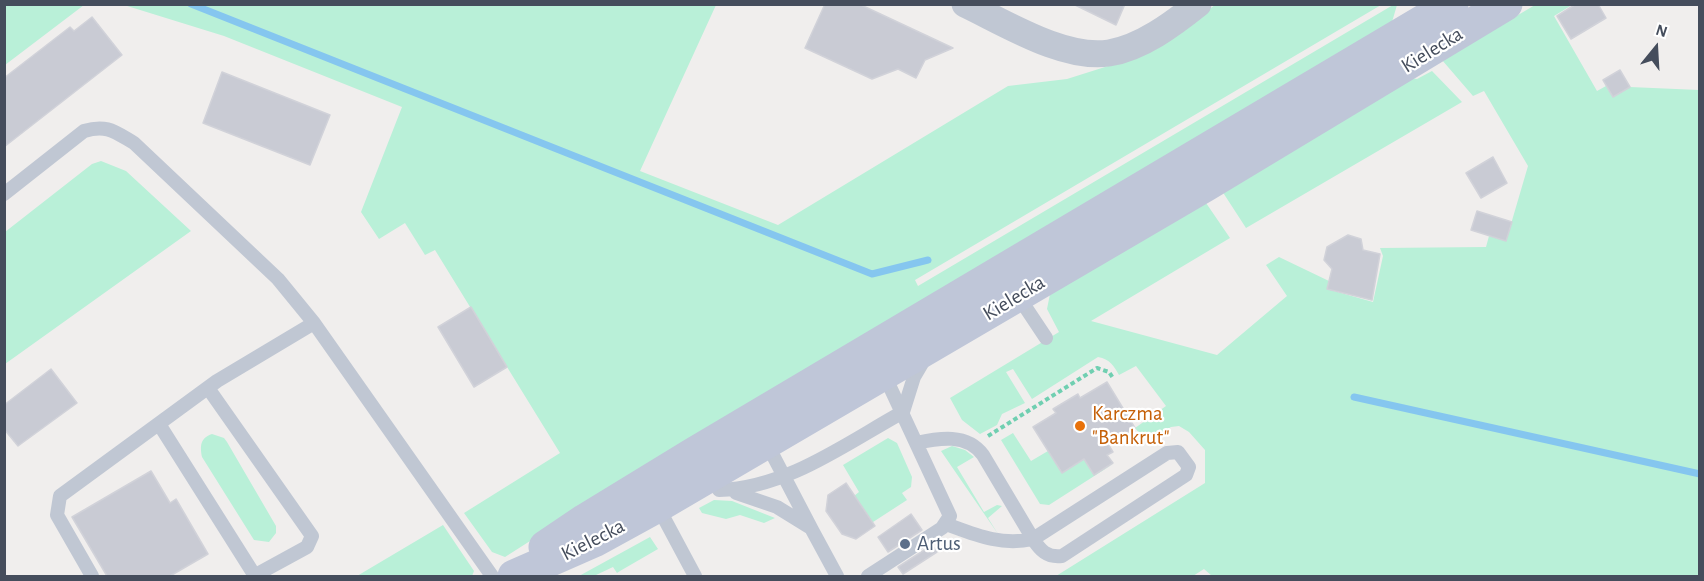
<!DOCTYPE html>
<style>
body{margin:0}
#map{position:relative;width:1704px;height:581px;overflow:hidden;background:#f0eeed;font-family:"Alegreya Sans",sans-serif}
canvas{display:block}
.frame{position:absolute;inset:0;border:6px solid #454d5c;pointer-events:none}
.north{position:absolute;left:1626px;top:18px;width:60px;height:60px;-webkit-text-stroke:4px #fff;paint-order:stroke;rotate:18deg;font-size:16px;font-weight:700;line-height:24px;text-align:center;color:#454d5c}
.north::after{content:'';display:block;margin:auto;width:21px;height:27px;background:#454d5c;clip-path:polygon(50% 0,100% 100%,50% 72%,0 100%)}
</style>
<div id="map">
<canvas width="1704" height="581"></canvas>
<div class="frame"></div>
<div class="north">N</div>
</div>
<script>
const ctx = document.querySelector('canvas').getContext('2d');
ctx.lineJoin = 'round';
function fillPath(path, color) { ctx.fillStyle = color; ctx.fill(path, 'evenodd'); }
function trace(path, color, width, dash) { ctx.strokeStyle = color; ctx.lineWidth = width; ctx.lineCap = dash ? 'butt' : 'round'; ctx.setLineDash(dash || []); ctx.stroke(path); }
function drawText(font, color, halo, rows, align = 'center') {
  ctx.font = font + ' "Alegreya Sans",sans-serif'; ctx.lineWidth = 4.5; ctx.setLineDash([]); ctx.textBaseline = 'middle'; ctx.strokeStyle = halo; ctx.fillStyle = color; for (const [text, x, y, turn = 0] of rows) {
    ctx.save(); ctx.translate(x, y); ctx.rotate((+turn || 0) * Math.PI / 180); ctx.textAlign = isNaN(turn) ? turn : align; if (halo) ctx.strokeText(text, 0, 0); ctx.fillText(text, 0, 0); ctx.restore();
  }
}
fillPath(new Path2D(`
 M5,4H84V5L5,65Z
 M124,5H716L640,171L778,225L1008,86L1067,79L1124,61L1183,28L1215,5H1381L915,280L918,286L1393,5H1397L1392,22L599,497L505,557L492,552L464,513L560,453L435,250L425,255L405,223L379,239L361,212L402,107L224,36Z
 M1535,5H1572L1554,16L1597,91L1606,86L1613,97L1630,87L1699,90V576H1212L1204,569L1193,576H1056L1205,483V450L1189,432L1179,426L1171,427L1159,434H1140L1135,428L1166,406L1136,366L1119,375C1114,366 1110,359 1098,357L1032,399L1013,369L1006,372L1025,403L1002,414L997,425L980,434L962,420L950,398L1059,332L1047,309L1050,294L1204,200L1230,238L1091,321L1217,355L1287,296L1266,265L1279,257L1329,281L1327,289L1373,302L1383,256L1380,248L1486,247L1489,236L1506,241L1528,166L1484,91L1473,96L1442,60Z
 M1432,71L1462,102L1246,228L1222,191L1411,78L1417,79Z
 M101,161L126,171L191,231L5,364V232L92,164Z
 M1013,433L1031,461L1048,451L1062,472L1084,459L1094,475L1113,464L1049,505L1040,504L1001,440Z
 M212,434L224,438L227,442L276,526V533L269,542L254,540L202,457C200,446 200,438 212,434Z
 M888,438L897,443L912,477L911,487L902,493L907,500L870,524L854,496L859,492L843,465Z
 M952,446L965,450L974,457L957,467L984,512L997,505L1002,506L988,518L998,534L941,451Z
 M714,500L732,501L775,518L764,523L740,515L726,519L702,513L699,508Z
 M443,525L470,565L474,571L472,576H357Z
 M650,537L658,549L620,571L617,573L613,567L594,576H579Z`), '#b9f0d8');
trace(new Path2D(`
 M191,4L872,274L928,260
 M1354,397L1700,474`), '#85c6ef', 7);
const building = new Path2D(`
 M825,4H859L953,48L925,60L916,78L898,69L872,79L805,48Z
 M1073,4H1125L1116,25Z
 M1576,4H1598L1606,18L1571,39L1557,16Z
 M92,17L122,55L4,147V78L70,27L74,31Z
 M1620,70L1630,87L1613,97L1603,80Z
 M222,72L330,115L310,165L203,123Z
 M1493,157L1507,183L1481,198L1466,173Z
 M1477,211L1512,222L1506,241L1471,230Z
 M1348,235L1361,239L1363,250L1380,254L1372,300L1327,289L1332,269L1324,260L1327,247Z
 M471,307L507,367L474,387L438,327Z
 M51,369L77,403L18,446L4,429V405Z
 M1107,382L1135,428L1108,444L1113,452L1107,455L1113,463L1094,475L1084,459L1062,473L1033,427L1056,413L1053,409L1078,394L1080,398Z
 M151,471L170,503L176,499L208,554L170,576H107L72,517Z
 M846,483L875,526L856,539L842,534L826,511L828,495Z
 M911,514L922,530L888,552L878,537Z
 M932,545L937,552L903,574L898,567Z`);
fillPath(building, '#c9cbd4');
trace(building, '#d1d2d9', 1.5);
trace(new Path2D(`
 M988,436L1097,368L1109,372L1113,378`), '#70cfb1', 4, [4.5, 3]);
trace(new Path2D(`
 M4,194L84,131C107,124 115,132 134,143L278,279L314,323L492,576
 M1018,296L1046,338
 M208,388L312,536L307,547L254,576
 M159,424L255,576
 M766,442L811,528
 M916,443C939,438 967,433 983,455L1033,539C1040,550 1047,558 1062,556L1186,475L1189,467L1178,452L1167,453L1033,539C1001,546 976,535 946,524
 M719,490C787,488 845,444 903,412L914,377L924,360
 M736,493L777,507L811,528L837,576
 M657,505L695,576
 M92,576L57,515L60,496L217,381L314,323
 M868,576L942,528L950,516L883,372`), '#c0c7d3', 14);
trace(new Path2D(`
 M965,4C1005,23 1064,60 1109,53C1141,48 1173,24 1198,4`), '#c0c7d3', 27);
trace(new Path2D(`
 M545,547L585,520L693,454L1452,4
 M514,576L594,541L656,507L1206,185L1506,4`), '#bfc6d8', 33);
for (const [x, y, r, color] of [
 [1080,426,6,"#e8710a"],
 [905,544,6,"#5c6f8a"]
]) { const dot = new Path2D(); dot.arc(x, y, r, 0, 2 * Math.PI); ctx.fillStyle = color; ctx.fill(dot); trace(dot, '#fff', 2); }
drawText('21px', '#454d5c', '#fff', [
 ["Kielecka",1432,50,-32],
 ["Kielecka",1014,298,-31],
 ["Kielecka",593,540,-27]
]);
drawText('21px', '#c56008', '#fff', [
 ["Karczma",1092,414],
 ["\"Bankrut\"",1092,438]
], 'left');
drawText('21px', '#4e5e75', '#fff', [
 ["Artus",917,544]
], 'left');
</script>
